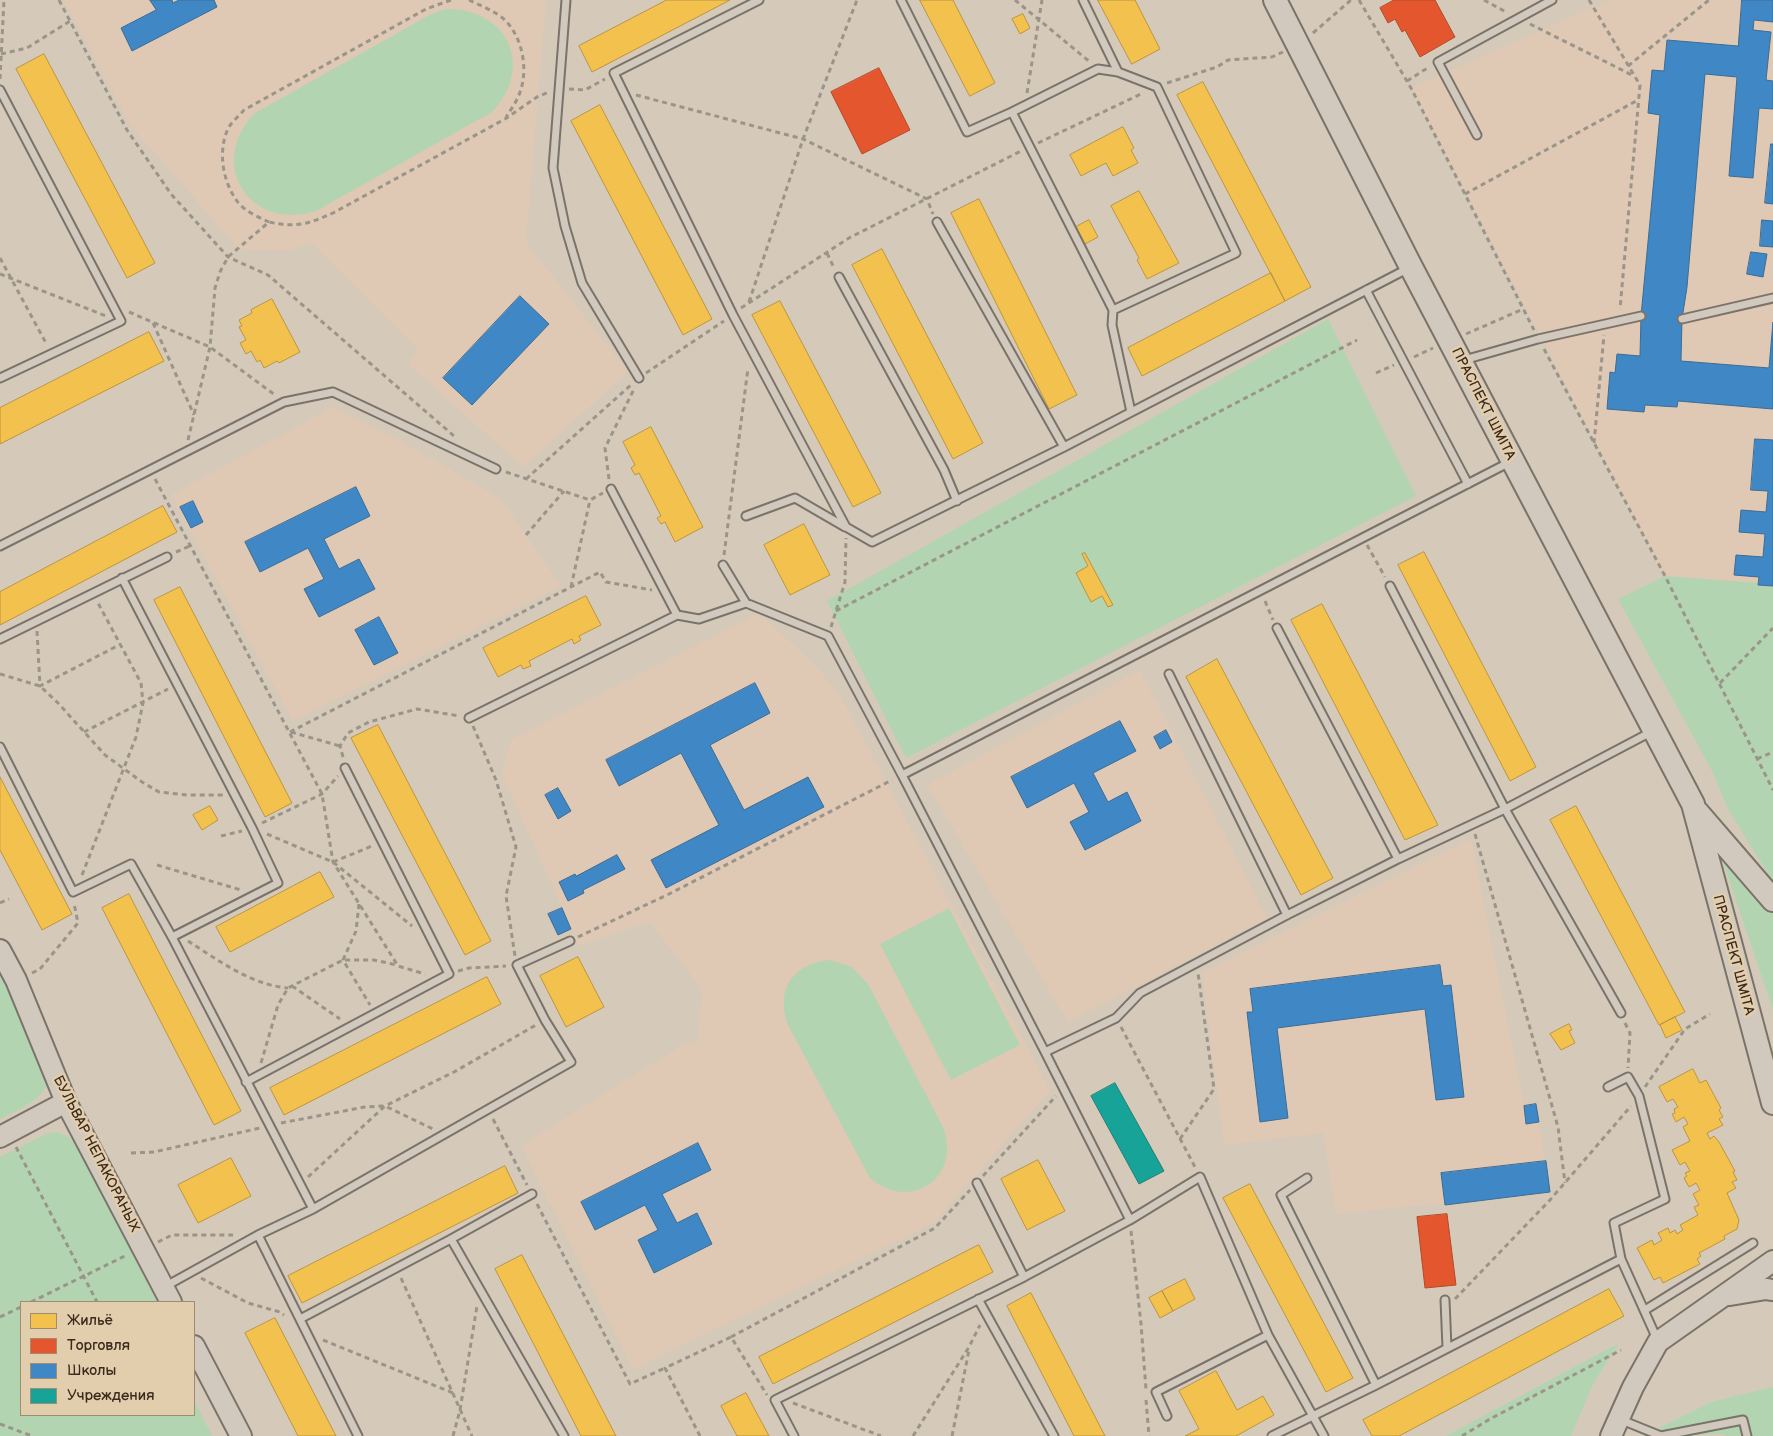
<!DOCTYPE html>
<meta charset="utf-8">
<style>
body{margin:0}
#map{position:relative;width:1773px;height:1436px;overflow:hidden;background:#d5cab9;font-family:"Balsamiq Sans",sans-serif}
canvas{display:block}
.legend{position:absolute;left:20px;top:1301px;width:175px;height:115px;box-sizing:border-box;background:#e2cdac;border:1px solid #9f8c73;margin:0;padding:6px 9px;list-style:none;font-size:15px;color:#3b2a1e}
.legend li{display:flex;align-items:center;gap:10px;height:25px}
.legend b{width:25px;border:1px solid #9f8c73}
</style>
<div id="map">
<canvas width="1773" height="1436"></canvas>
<ul class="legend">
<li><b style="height:14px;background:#f2c14e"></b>Жильё</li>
<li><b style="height:14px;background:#e4572e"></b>Торговля</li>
<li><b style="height:14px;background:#3f88c5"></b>Школы</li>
<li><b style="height:14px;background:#17a398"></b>Учреждения</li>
</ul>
</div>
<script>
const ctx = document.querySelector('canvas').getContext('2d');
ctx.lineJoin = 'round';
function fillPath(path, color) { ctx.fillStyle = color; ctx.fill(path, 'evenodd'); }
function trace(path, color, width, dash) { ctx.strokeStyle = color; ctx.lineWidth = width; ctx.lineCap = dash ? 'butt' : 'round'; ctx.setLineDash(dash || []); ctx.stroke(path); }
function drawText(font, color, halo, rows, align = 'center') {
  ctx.font = font + ' "Balsamiq Sans",sans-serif'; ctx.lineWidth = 5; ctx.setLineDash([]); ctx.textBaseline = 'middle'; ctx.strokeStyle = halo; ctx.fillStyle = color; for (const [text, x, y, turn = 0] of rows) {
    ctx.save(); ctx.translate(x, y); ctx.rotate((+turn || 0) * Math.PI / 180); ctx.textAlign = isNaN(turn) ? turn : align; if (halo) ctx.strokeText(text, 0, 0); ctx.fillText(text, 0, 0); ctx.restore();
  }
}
fillPath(new Path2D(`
 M64,0H546L526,242L628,372L523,467L408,364L418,349L312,243L286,251L239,249L131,126Z
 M1609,0H1773V584L1665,576L1411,88Z
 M333,407L403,442L501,499L561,586L293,721L171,495Z
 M759,613L817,667L841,697L1050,1090L934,1223L633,1369L523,1150L525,1143L684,1044L698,1041L702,989L649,922L579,946L571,929L558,935L548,914L562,908L502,774L511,740Z
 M1140,670L1267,918L1068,1022L927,785Z
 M1471,839L1524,1105L1536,1104L1550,1192L1336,1214L1323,1133L1224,1145L1202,973Z`), '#dfc8b4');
fillPath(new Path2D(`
 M446,9C508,8 535,67 492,112L316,211C249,232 206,163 255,113L431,14Z
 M1328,319L1416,496L906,758L827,601Z
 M1665,576L1773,584V882L1728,809L1711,769L1618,599Z
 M1717,844L1773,908V1010Z
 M949,908L1020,1045L951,1080L880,944Z
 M830,960L852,967L868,984L943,1127C962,1177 911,1213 870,1178L788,1025C775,990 793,963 830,960Z
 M0,969L52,1073C43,1102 24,1106 0,1119Z
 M58,1132L76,1141L157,1302H21V1415H194V1400L212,1436H0V1157L48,1133Z
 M1619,1343L1593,1384L1571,1436H1446Z
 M1773,1387V1436H1725L1724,1434L1643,1436L1711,1402Z`), '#b3d4b1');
const homes = new Path2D(`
 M667,0H730L592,72L579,46Z
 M920,0H953L995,83L970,96Z
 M1098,0H1135L1160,49L1132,64Z
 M1023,14L1030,28L1020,34L1012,19Z
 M44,54L155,263L127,278L16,69Z
 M1203,82L1311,287L1285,301L1177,95Z
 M600,105L712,319L683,335L571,121Z
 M1123,127L1134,148L1131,150L1138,163L1113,176L1106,163L1081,176L1070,155Z
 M1139,191L1179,263L1147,279L1137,260L1139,258L1111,206Z
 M979,199L1077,395L1049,409L951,213Z
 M1089,220L1098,237L1085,244L1076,227Z
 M882,249L983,443L953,459L852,265Z
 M1271,273L1285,301L1142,376L1128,348Z
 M272,299L300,352L279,363L277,361L264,368L260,360L257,362L251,351L246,354L240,343L246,340L239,327L242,326L239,320L252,313L251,310Z
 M780,301L881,493L853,507L752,315Z
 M149,332L164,361L0,444V408Z
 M651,427L703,527L675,542L665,522L661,524L657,518L661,516L639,473L635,475L631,468L635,465L623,442Z
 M163,506L177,532L0,625V592Z
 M804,524L830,575L790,595L764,545Z
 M1424,552L1536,767L1510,781L1398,565Z
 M1085,553L1113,605L1108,607L1102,596L1091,602L1076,573L1088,566L1082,554Z
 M180,587L292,803L265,817L154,600Z
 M586,596L601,625L579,636L581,640L574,644L572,639L529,661L531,666L523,669L521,665L498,677L483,648Z
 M1322,604L1438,825L1405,840L1291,620Z
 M1217,659L1333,878L1301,895L1186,677Z
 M378,725L491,941L465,955L351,738Z
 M0,777L72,914L42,930L0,850Z
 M210,806L218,820L202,830L193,815Z
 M1576,806L1685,1012L1659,1025L1550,820Z
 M320,872L334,897L230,952L216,927Z
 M129,894L241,1111L214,1125L102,908Z
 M578,957L604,1007L566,1027L540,976Z
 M487,977L501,1004L284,1115L270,1088Z
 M1675,1017L1682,1030L1666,1038L1660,1025Z
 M1569,1024L1572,1030L1569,1031L1575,1043L1561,1050L1550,1034Z
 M1693,1069L1700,1083L1706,1080L1721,1108L1719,1110L1723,1117L1719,1119L1723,1125L1707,1133L1710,1139L1714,1136L1719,1142L1735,1171L1733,1172L1737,1180L1732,1182L1736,1188L1727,1193L1739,1220L1737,1229L1724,1236L1725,1239L1699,1253L1701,1256L1697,1259L1700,1264L1663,1283L1660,1277L1654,1280L1637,1248L1652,1240L1654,1245L1662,1240L1658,1233L1668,1228L1670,1233L1675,1230L1677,1234L1683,1230L1680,1225L1698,1215L1694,1207L1699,1205L1693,1194L1700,1190L1696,1183L1689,1187L1684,1178L1687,1176L1685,1173L1690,1171L1685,1162L1680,1165L1672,1150L1690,1141L1683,1127L1688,1124L1684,1117L1676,1122L1672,1114L1675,1113L1674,1109L1678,1107L1673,1099L1667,1102L1659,1087Z
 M231,1158L251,1196L198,1223L178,1185Z
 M1038,1160L1065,1211L1027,1230L1001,1179Z
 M505,1166L518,1193L302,1303L288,1276Z
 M1250,1184L1353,1378L1326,1392L1223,1198Z
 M979,1245L993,1272L773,1384L759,1357Z
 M522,1255L616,1436H581L495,1269Z
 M1185,1279L1195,1299L1173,1311L1162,1291Z
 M1609,1289L1624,1316L1399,1436H1372L1363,1420Z
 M1162,1291L1173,1311L1160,1318L1149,1298Z
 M1031,1293L1105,1436H1074L1007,1306Z
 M275,1318L336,1436H298L245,1333Z
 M1216,1371L1237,1410L1263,1396L1274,1415L1236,1436H1185L1199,1429L1179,1391Z
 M746,1393L769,1436H737L721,1406Z`);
fillPath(homes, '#f2c14e');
trace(homes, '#bb9440', 1);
const shops = new Path2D(`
 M1394,0H1435L1455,37L1420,57L1405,30L1402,32L1395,19L1388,23L1380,8Z
 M879,68L910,130L862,154L831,92Z
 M1447,1214L1456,1285L1425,1288L1417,1217Z`);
fillPath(shops, '#e4572e');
trace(shops, '#b14a29', 1);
const schools = new Path2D(`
 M150,0H172L173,3L179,0H214L217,7L132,51L121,28L156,10Z
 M1742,0H1773V22L1754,20L1753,30L1771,32L1766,80L1773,81V109L1759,108L1753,178L1729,176L1737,77L1705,74L1687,287L1682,319L1681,361L1769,368L1773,322V409L1678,401L1677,407L1645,405L1644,412L1607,409L1610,372L1615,373L1617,354L1640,356L1641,316L1660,115L1648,113L1652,70L1664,71L1667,40L1738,46Z
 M1771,144H1773V204L1765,203Z
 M1762,220L1773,221V247L1760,246Z
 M1751,252L1767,254L1763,277L1747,274Z
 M520,296L549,324L472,405L443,378Z
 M1755,439L1773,440V586L1758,585L1759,577L1734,575L1736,555L1763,557L1765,534L1739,532L1741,510L1766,512L1768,491L1751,490Z
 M356,487L370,516L324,539L339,569L359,559L375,589L319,617L304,589L324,579L308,548L260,572L245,542Z
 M193,501L203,522L191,528L180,507Z
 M379,617L398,653L374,665L355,630Z
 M755,683L770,713L710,745L744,810L808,777L824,807L666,888L651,860L719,825L681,753L619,786L606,760Z
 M1120,721L1136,751L1093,773L1108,802L1127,792L1141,821L1085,850L1070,822L1089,812L1074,783L1027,808L1011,777Z
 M1166,730L1172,742L1160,749L1154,737Z
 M558,788L571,811L558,819L545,795Z
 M617,855L625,869L583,890L584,893L568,901L559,882L575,874L576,876Z
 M562,908L571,929L558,935L548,914Z
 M1440,965L1443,986L1451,985L1464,1097L1436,1100L1425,1009L1277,1028L1288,1118L1260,1122L1247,1012H1253L1250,989Z
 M1536,1104L1539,1122L1526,1124L1524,1106Z
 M698,1143L711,1170L662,1194L677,1223L697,1213L712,1244L654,1273L638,1240L658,1230L645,1205L595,1230L581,1202Z
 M1546,1161L1550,1192L1445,1205L1441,1173Z`);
fillPath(schools, '#3f88c5');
trace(schools, '#3e6c93', 1);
const public = new Path2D(`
 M1115,1083L1164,1171L1139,1184L1091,1096Z`);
fillPath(public, '#17a398');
trace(public, '#227f73', 1);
const service = new Path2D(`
 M566,0L553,168L565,226L582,283L639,378
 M759,0L614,73L733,315L846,527L872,542L1064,447L1409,268
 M901,0L967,132L1012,112
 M1083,0L1118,72
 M0,90L121,321L0,378
 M1477,135L1438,62L1552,0
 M937,222L1064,447
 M839,277L944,470L957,501
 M1366,290L1468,484
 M1113,310L1012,112L1098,69L1118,72L1157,87L1236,253L1113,310L1112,325L1131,412
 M1682,319L1773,298
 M1464,360L1538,339L1641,316
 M1510,462L902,775L1045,1052L1116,1018L1140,993L1287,915L1398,859L1505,809L1651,732
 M611,489L677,615
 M746,516L795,498L845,527
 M0,546L284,402L333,392L496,469
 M723,565L746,603L828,636L902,775
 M122,578L252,828L278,883L172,937
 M1390,586L1505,809L1621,1013
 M1277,628L1398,859
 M0,639L167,557
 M1169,674L1287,915
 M469,718L677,615L699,619L746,603
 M0,747L73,892L131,864L172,937L313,1209
 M1045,1052L1130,1220L1200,1177L1268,1335L1324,1436
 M246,1082L449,974L345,768
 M1608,1087L1628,1077L1639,1096L1665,1199L1614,1223L1621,1259
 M1307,1178L1281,1195L1376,1385
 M977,1183L1024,1277L1130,1220
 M532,1194L451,1239L564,1436
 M258,1235L358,1436
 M166,1286L258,1235L313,1209L571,1062L545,1020L517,965L570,941
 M978,1299L1054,1436
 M1445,1300L1447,1348
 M1645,1310L1753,1243
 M300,1319L451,1239
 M1167,1416L1156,1392L1268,1335
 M1619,1419L1661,1436L1743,1420L1747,1436
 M794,1436L775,1400L1024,1277
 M1272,1436L1376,1385L1621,1259L1657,1339`);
const secondary = new Path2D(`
 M0,950L16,980L66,1102L171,1302
 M0,1137L66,1102
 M1730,1295L1766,1289L1773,1290
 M194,1346L241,1436
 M1611,1436L1633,1387L1658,1342L1773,1261`);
const primary = new Path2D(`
 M1275,0L1411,267L1693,804L1773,1103
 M1697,812L1773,900`);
trace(service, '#7b7369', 11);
trace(secondary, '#7b7369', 24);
trace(primary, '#7b7369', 26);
trace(new Path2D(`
 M59,0L127,130L171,194L228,257L268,275L454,436
 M469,0C479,5 490,9 500,16C523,33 530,72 518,97C515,104 510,111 506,117
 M1015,0L1090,62
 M1359,0L1411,88L1534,330
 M1484,0L1506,12
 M1589,0L1640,85L1620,309
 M1530,24L1634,76
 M1313,33L1351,0
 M1,54L27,48L70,21
 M1628,66L1709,0
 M0,79L4,0
 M1407,81L1429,67
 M1167,83L1217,67L1228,60L1272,57L1283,52
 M569,89L585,90L605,79
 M1027,93L1042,0
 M636,95L803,139L927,199L933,214
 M1038,143L1143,93
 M1465,194L1638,100
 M269,222C258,217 244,211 237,201C223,182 218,153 227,131C230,123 239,116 244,110L426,9L451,0
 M827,253L834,268
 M0,258L47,345
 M0,274L106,316
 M749,302L803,139L857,0
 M741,308L849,238L1021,151
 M129,312L210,347L275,395
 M153,323L194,415
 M1466,334L1523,309
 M1544,349L1665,576L1773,790
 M1414,357L1433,348
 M646,373L724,321
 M1376,373L1394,365
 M188,440L210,347L215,288L220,272L228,257L269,222C296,228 308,224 333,213L505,119L537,97L549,92
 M1594,443L1604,335
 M506,472L590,500L603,493
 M155,479L322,794L333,862L398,966L425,974
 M526,479L632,384
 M609,479L605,448L635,387
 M526,535L564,491
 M1367,545L1385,577
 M176,552L190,546
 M724,555L748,368
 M571,587L590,500
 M1265,601L1273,620
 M836,611L1357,340
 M831,627L845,582L846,538
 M37,631L40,686L121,644
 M0,674L40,686L58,703L105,755L142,782L159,792L187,795H224
 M1720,683L1773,628
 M473,726L496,780L516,847L506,896L515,956
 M84,732L168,689
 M290,732L600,572L606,582L652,590
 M291,732L340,746
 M343,757L340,746L348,733L369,722L417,709L460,716
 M1757,759L1773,752
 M262,823L322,794L338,776
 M267,834L333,862L412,926
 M1475,834L1558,1127L1565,1183
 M221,836L242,831
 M333,862L372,846
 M157,865L241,890
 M82,875L136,737L143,703L141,683L98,603
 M0,903L9,899
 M359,904L356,931L343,960L370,1005
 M578,937L669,894L892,780
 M188,941C218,960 251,985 288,988
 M458,971L469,968L506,966
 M32,973L40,969L78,923L74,903
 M292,986L340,1019
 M1625,1023L1630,1033L1628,1068
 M1121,1027L1195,1167
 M261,1063L278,1005L288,988L343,960H374L397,965
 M1645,1087L1685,1029L1710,1014
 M493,1119L527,1185
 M281,1123L365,1107L385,1106L433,1129
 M1180,1139L1214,1089L1198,973
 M16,1147L97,1302
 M131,1153L154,1152L260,1128
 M983,1176L1056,1096
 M308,1177L385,1106L454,1072L536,1025
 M537,1204L630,1384L665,1368
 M1131,1231L1141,1324L1146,1389
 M158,1242L172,1235H233
 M201,1278L248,1303L280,1312L284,1315
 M401,1278L472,1436
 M1455,1299L1550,1200L1631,1106
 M31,1302L127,1255
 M0,1317L21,1307
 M731,1337L935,1228L970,1190
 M323,1340L453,1393
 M1146,1400L1149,1436
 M793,1403L881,1436
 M0,1424L32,1436
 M453,1436L460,1410L477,1306
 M700,1436L665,1368L731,1337L767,1395
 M913,1436L969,1347L980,1325
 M952,1436L969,1350
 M1462,1436L1490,1419L1621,1350`), '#9b9489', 3, [5, 4]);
trace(service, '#d1c9bd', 7);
trace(secondary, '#d1c9bd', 20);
trace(primary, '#d1c9bd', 22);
drawText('14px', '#3b2a1e', '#e2cdac', [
 ["ПРАСПЕКТ ШМІТА",1483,404,63],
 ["ПРАСПЕКТ ШМІТА",1733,955,75],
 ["БУЛЬВАР НЕПАКОРАНЫХ",96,1154,63]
]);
</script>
